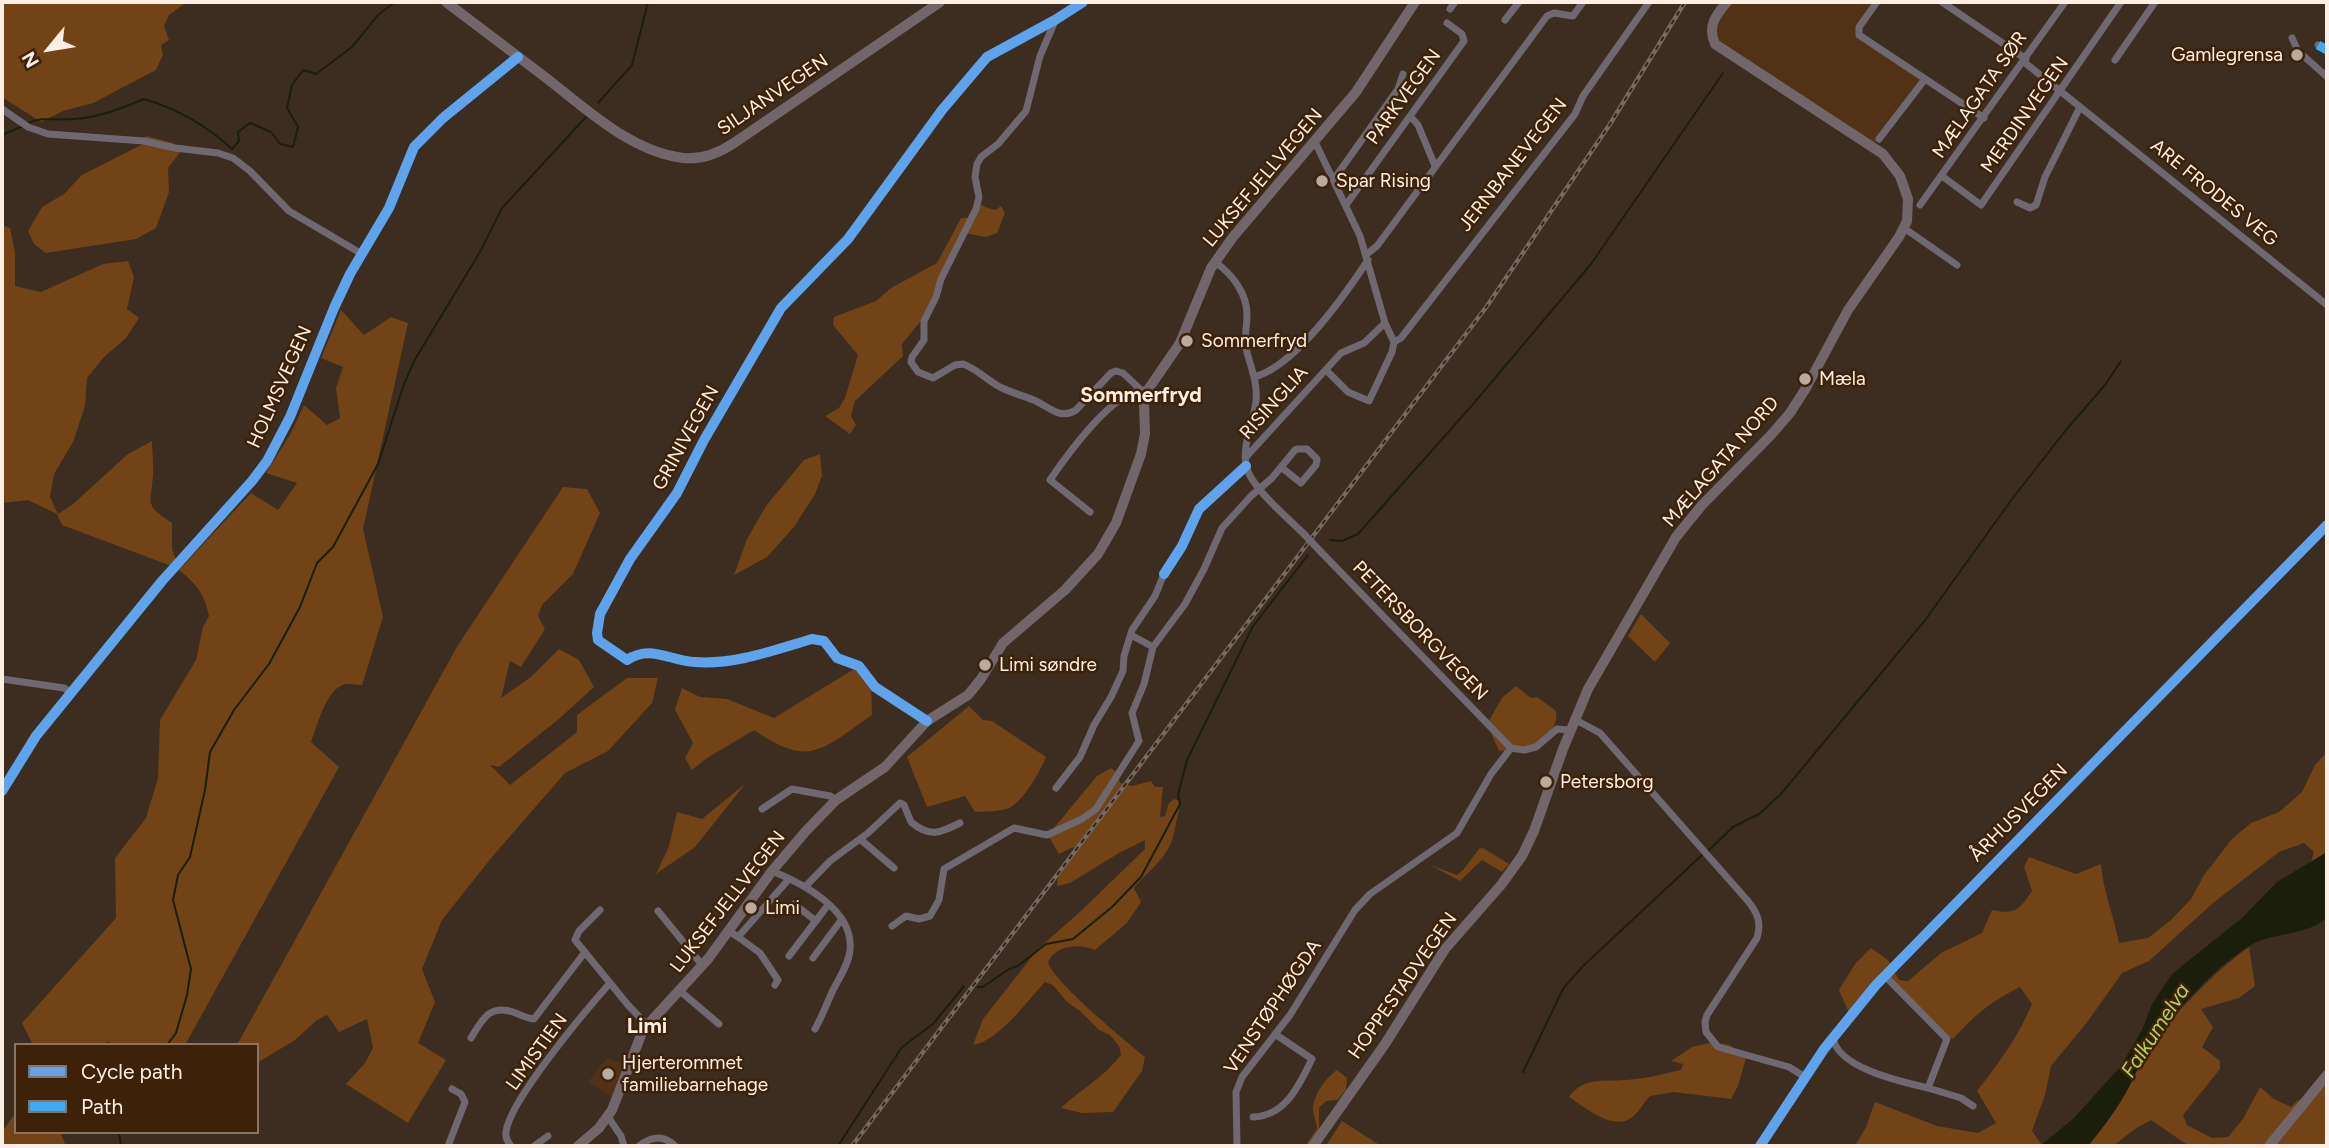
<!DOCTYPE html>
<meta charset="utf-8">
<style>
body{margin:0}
#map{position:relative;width:2329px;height:1148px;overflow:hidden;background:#3c2d20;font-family:Figtree,sans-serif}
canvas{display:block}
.frame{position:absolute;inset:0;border:4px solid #feefe4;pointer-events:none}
.legend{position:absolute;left:14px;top:1043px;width:245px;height:91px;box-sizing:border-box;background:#3d2209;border:2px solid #8a7461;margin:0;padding:9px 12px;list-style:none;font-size:21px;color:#feefe4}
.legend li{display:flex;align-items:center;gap:14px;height:35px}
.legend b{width:35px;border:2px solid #8a7461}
.north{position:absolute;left:14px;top:14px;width:70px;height:70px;-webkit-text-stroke:5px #3d2209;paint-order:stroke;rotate:240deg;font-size:19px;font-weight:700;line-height:28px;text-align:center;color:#feefe4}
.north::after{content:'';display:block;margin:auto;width:24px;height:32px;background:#feefe4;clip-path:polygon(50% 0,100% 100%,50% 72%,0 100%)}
</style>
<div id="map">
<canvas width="2329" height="1148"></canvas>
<div class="frame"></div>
<ul class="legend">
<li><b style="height:9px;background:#60a3ed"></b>Cycle path</li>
<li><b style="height:9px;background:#3fa9f5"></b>Path</li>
</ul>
<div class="north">N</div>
</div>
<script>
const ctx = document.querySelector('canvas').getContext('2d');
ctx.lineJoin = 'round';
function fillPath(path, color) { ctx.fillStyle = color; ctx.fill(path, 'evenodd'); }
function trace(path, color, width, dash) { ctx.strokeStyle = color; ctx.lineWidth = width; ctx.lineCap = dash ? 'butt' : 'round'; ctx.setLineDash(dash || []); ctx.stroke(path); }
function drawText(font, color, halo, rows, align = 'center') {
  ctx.font = font + ' Figtree,sans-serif'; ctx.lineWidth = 5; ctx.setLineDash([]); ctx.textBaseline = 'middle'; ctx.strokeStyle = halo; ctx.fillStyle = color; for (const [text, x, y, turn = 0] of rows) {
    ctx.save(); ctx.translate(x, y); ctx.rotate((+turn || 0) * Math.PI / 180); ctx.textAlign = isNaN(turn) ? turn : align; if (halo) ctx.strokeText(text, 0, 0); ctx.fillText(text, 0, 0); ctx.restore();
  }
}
fillPath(new Path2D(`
 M1730,2H1880L1860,35L1925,79L1879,139L1871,145L1713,40L1712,23Z
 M607,1058L625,1065L613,1097L588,1082Z`), '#523216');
fillPath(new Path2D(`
 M2,2H187L169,15L164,26L169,40L161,45L163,55L156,70L93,103L63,111L41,122L2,97Z
 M146,136L173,143L181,151L168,168L169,192L156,228L136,239L46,253L34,244L28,231L42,207L64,194L82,175L143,144Z
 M978,203L985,207L995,210L1001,206L1005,213L997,233L986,237L964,233L929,311L902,344L903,356L855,401L851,416L856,425L850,434L825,416L839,408L845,398L858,355L833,325L834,317L876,301L891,288L937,263L961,218H971Z
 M2,225L10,228L15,252V286L41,292L103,264L128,261L134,277L127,309L139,318L126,338L103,358L87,378L85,406L73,442L54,474L50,497L58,514L72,505L128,454L152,441C152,452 154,465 153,476C150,506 145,505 172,523V549L176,560L174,567L62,525L57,514L28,500L2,503Z
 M341,310L364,335L391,317L408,323L363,529L383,617L362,685C357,685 349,683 345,684C325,690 318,725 311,742L339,767L185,1045H110L108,1041L103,1045H33L22,1023L116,918L115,858L146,818L158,778L160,720L196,660L203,627L209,616C204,593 197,585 179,570L251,493L278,510L297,483L266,473L291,433L304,405L327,425L340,418L336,388L343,367L321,358Z
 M820,454L822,476L815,494L794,527L767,557L734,575L747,539L766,506L804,460Z
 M563,487L587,489L600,513L573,574L542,605L538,616L545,629L521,667L510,661L501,698L531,677L559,649L579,660L594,687L560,718L499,767L490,765L510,785L577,732V715L627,678H658L652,703L608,751L565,773L492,857L442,920L422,969L435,1002L418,1043L446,1060L408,1123L346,1084L365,1063L373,1048L367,1019L339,1032L327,1015L317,1020L295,1040L257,1063V1045H237L458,645Z
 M1641,614L1670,643L1655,662L1628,636Z
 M859,666L871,684L872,715C822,749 810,769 754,730L707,758L692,770L685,758L693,743L675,710L682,688L700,697L727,699L774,718Z
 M1516,686L1531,698L1537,697L1555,710C1563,727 1536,746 1522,749C1515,751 1506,750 1499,751L1487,724L1502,698Z
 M969,706L983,720L992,721L1046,757C1041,770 1023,802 1009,808C1000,812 985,811 975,812L965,796L927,807L907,757Z
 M2327,752V852L2311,862L2314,852L2304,843L2279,852L2213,903L2149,961L2122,973L2088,1021L2051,1066L2045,1095L2032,1131L2042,1145L2040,1146H1855L1866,1127L1875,1102L1937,1126L1978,1133L1996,1123L1977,1091C1999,1063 2018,1037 2032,1004L2020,987C1993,1000 1973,1016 1953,1039L1933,1024L1884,978L1797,1087L1848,1011L1839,990L1855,964L1871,948L1888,960L1899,980L1908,981L1941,953L1982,933L1992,910C2015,915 2019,910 2032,891L2024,867L2029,857L2076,874L2101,864C2103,891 2114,916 2119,943L2148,938L2171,920L2191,899L2204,875L2232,839L2251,823L2279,812L2302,792L2315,765Z
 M1111,768L1118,773L1120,783L1132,786L1151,781L1155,787H1163L1160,817L1165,816L1169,803L1174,799L1179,801C1180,810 1178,815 1176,823C1171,858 1155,863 1134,888L1141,902L1127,923L1095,950C1080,943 1055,945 1048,962C1054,983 1125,1040 1145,1057L1142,1071L1113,1112L1082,1113L1061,1108C1081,1089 1104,1077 1121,1055L1119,1046L1110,1035L1099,1030L1080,1011L1067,1002L1053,985L1045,982C1027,1001 999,1041 973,1045L983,1019L1038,949L1082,910L1145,849V840L1119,853L1070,883L1057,886L1058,877L1075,853L1073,847L1059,854L1048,835L1097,776Z
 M746,783L695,847L656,874L669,846L677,812L702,819Z
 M1483,848L1509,864L1502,872L1482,860L1460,881L1430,865L1457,875L1463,870L1479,849Z
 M2249,947L2255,986L2239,998L2201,1009L2213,1027L2202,1047L2220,1061V1069L2183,1115L2187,1125L2212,1138L2228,1137L2243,1119L2260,1087L2274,1099L2291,1107L2298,1100H2301L2327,1073V1146H2189L2151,1120L2135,1129L2113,1146H2088C2112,1117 2133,1087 2143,1051C2155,1044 2160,1032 2169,1022C2194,995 2218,969 2249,947Z
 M1713,1042L1730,1045L1746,1058L1738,1086L1731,1099L1674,1092L1650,1096C1644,1102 1638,1114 1631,1118C1613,1131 1584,1107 1569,1097C1584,1076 1603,1082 1625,1080C1644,1079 1663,1074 1681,1070L1683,1064L1671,1061L1692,1047Z
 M1337,1070L1347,1078L1346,1090L1337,1100L1326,1101L1319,1108V1129L1308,1146H1305L1317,1129C1317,1123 1314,1117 1313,1111C1312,1097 1326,1077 1337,1070Z
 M16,1112V1132H60L66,1146H3L2,1132Z
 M1342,1121L1381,1146H1330L1327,1144Z`), '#714317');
fillPath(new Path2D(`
 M2327,852V918C2306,936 2274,932 2251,945C2218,965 2189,997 2164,1027C2157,1036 2154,1045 2144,1051C2133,1087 2112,1117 2088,1146H2040L2073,1119L2121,1066L2142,1030L2152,1004L2172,974L2242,918L2277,882Z`), '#1c1e0c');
trace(new Path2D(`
 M598,103L632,65L648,2
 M28,123C44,116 57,121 73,119C98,118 122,108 144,99C178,109 206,125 232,149L239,141L238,132L250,123L271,132L280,144L293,147L298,127L287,108L292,85L303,70L316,74L352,47L378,15L395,2
 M2,135L23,126
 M1330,540L1342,541L1358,534L1474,403L1591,264L1723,73
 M1707,852L1733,827L1759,814L1781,794L1926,619L2012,499L2066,430L2105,385L2121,361
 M978,987H983L1009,969L1018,966L1046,944L1073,939L1112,907L1141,877L1180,804L1178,795L1187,760L1253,626L1308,555
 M167,1045L176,1033L187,995L191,969L173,900L178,875L190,857L205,790L210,752L234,710L269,664L300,607L317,563L333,547L378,464L403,387L414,361L480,252L502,208L586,117
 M1523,1072L1563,989L1582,967L1702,855
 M119,1132L121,1146
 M838,1146L902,1047L933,1024L964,986`), '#1c1e0c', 2);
trace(new Path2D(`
 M1877,2L1859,27V35L1984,118
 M1942,2L2026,59
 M1450,9L1455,2
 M1505,20L1519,2
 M1055,21L1040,56L1026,111L998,144L981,157L977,164L975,177L979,197L976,209L941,279L936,297L924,321V340L912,357L911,362L918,372L933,378L955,365L963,364C977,369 987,380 1000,387C1012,393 1024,396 1036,401C1050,408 1061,420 1076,410L1111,373L1116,371L1123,373L1140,389
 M2292,38L2298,51L2327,77
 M2318,45L2327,50
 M2115,60L2155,2
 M2024,62L2327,305
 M2,109L28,127L48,134L144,141L175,148L218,153L233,158L250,171L289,211L362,254
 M1410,116L1418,125L1435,166
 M1879,139L1925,79
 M1315,142L1360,236L1385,323L1394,342
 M1942,176L1981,205L2121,2
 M1334,179L1398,89L1403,74
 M2017,202L2030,208L2036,205L2045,177L2080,107
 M1346,205L1464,41L1462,34L1447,23
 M1920,205L2065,2
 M1904,228L1957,265
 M1367,254L1377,246L1547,16L1554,13L1573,16L1583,2
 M1215,262C1232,274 1247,293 1247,315C1247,326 1244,337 1246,348C1250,366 1258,382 1256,401C1254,421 1242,444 1246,465C1250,487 1288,518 1304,534
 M1394,342L1401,338L1575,114L1583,96L1649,2
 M1326,370L1348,392L1369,401L1392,352L1394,342
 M1254,377C1295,366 1345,295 1368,260
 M1246,457L1341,353L1364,343L1385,323
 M1090,512L1050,480C1067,455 1112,392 1143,390
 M1321,552L1511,748L1524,750L1536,747L1557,729L1570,730
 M1131,635L1153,647
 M2,679L64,688L72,693
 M1574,719L1600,733L1747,900C1757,912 1762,922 1757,938L1707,1015L1705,1022L1706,1032L1718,1047L1789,1067L1805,1077
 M927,721L875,687L859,666L837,658L824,641L812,639C774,650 735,665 695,662C669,661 651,644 627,660L598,640L597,633L600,614L630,559L677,493L704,440L781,308L848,239L942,110L987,57L1055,20L1083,2
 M1056,788L1080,757L1094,725L1111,697L1123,671L1124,656L1132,630L1155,596L1164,574
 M2,791L36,736L162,581L252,481L267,461L290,417L334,308L350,274L389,208L414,147L443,118L518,57
 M762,809L792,789L830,796L836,800
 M860,839L894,868
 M772,871C804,884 854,910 850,950C849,964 839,978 833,990C827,1003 822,1017 815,1029
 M805,887L830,861L868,833L900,803L904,805L911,822C930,838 940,833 960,823
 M794,904L816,921
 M600,910L579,931L575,940L628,1005L647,1025
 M658,911L703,966
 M892,926L906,916L919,919L930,916L939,900L944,869L1014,828L1047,835L1082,819L1096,809L1139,741L1132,713L1144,684L1153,647L1185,604L1204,569L1222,528L1251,496L1272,478L1295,450L1297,449H1307L1317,459L1316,465L1301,483L1281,467
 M729,931L738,937L789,879
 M738,937L760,953L778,980L775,985
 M789,956L828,905
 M813,958L842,919
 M680,991L719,1024
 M1833,1037C1836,1068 1903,1082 1928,1088L1947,1039L1885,976
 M471,1038C482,1020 489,1004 513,1012C521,1015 526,1018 534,1019L585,952
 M1928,1088L1961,1098L1973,1106
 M608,1117L621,1136L624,1146
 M1253,1117C1286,1116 1299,1085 1312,1059L1275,1034
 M448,1146L465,1102L461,1094L452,1089
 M511,1146C508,1142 505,1138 506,1132C509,1101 587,1009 610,983
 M534,1146L548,1136
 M639,1146C651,1136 664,1135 675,1146
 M1237,1146L1236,1092L1242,1077L1290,1015L1355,910L1370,894L1457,833L1491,774L1511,748
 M1760,1146L1824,1049L1876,985L2327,525`), '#706870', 7);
trace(new Path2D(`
 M446,2C479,27 512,52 545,77C585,108 631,152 683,158C702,160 719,153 734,143L940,2
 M578,1146L599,1128L612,1110L643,1030L708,959L772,871L806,831L836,800L885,767L927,721L968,695L981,679L1003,643L1065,590L1098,554L1116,523L1141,454L1145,434L1144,403L1147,391L1180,343L1211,268L1233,237L1356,92L1415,2
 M1313,1146L1385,1044L1445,949L1501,885L1522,856L1534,831L1563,749L1588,689L1676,537L1702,505L1771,435L1790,413L1806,388L1848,310L1899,237L1907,221L1908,199L1900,176L1883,154L1715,44C1707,26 1716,15 1727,2
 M2269,1146L2327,1075`), '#72666b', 10);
const rail = new Path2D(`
 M852,1146L1487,306L1610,124L1685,2`);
trace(rail, '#736967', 4.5);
trace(rail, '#3d2209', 2, [5]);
trace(new Path2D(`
 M1304,534L1321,552`), '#706870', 7);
trace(new Path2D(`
 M2318,45L2327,50`), '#3fa9f5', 9, [18, 9]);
trace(new Path2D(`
 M1164,574L1182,546L1199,509L1246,466
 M927,721L875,687L859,666L837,658L824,641L812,639C774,650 735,665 695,662C669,661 651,644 627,660L598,640L597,633L600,614L630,559L677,493L704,440L781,308L848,239L942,110L987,57L1055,20L1083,2
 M2,791L36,736L162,581L252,481L267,461L290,417L334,308L350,274L389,208L414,147L443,118L518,57
 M1760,1146L1824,1049L1876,985L2327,525`), '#60a3ed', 10);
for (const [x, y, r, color] of [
 [2297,55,7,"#baab9f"],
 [1322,181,7,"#baab9f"],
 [1187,341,7,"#baab9f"],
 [1805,379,7,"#baab9f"],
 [985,665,7,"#baab9f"],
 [1546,782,7,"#baab9f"],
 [751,908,7,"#baab9f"],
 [608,1074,7,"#baab9f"]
]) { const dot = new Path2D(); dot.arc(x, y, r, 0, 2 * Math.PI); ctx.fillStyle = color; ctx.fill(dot); trace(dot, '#3d2209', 2.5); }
drawText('19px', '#feefe4', '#3d2209', [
 ["Gamlegrensa",2283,55,"right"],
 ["Spar Rising",1336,181],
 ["Sommerfryd",1201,341],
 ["Mæla",1819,379],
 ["Limi søndre",999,665],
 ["Petersborg",1560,782],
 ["Limi",765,908],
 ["Hjerterommet",622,1063],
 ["familiebarnehage",622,1085]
], 'left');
drawText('19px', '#feefe4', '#3d2209', [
 ["SILJANVEGEN",773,95,-34],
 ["MÆLAGATA SØR",1980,95,-55],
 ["PARKVEGEN",1404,97,-54],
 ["MERDINVEGEN",2025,115,-55],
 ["JERNBANEVEGEN",1513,165,-52],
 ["LUKSEFJELLVEGEN",1263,178,-50],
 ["ARE FRODES VEG",2214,193,39],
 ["HOLMSVEGEN",280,387,-66],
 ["RISINGLIA",1274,403,-48],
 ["GRINIVEGEN",686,438,-61],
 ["MÆLAGATA NORD",1721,462,-49],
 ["PETERSBORGVEGEN",1420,631,46],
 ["ÅRHUSVEGEN",2019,813,-45],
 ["LUKSEFJELLVEGEN",728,902,-52],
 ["HOPPESTADVEGEN",1403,986,-55],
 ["VENSTØPHØGDA",1273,1007,-56],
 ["LIMISTIEN",537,1052,-54]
]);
drawText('bold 21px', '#feefe4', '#3d2209', [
 ["Sommerfryd",1141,396],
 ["Limi",647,1027]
]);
drawText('italic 21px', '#b5d14d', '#3d2209', [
 ["Falkumelva",2156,1031,-57]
]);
</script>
